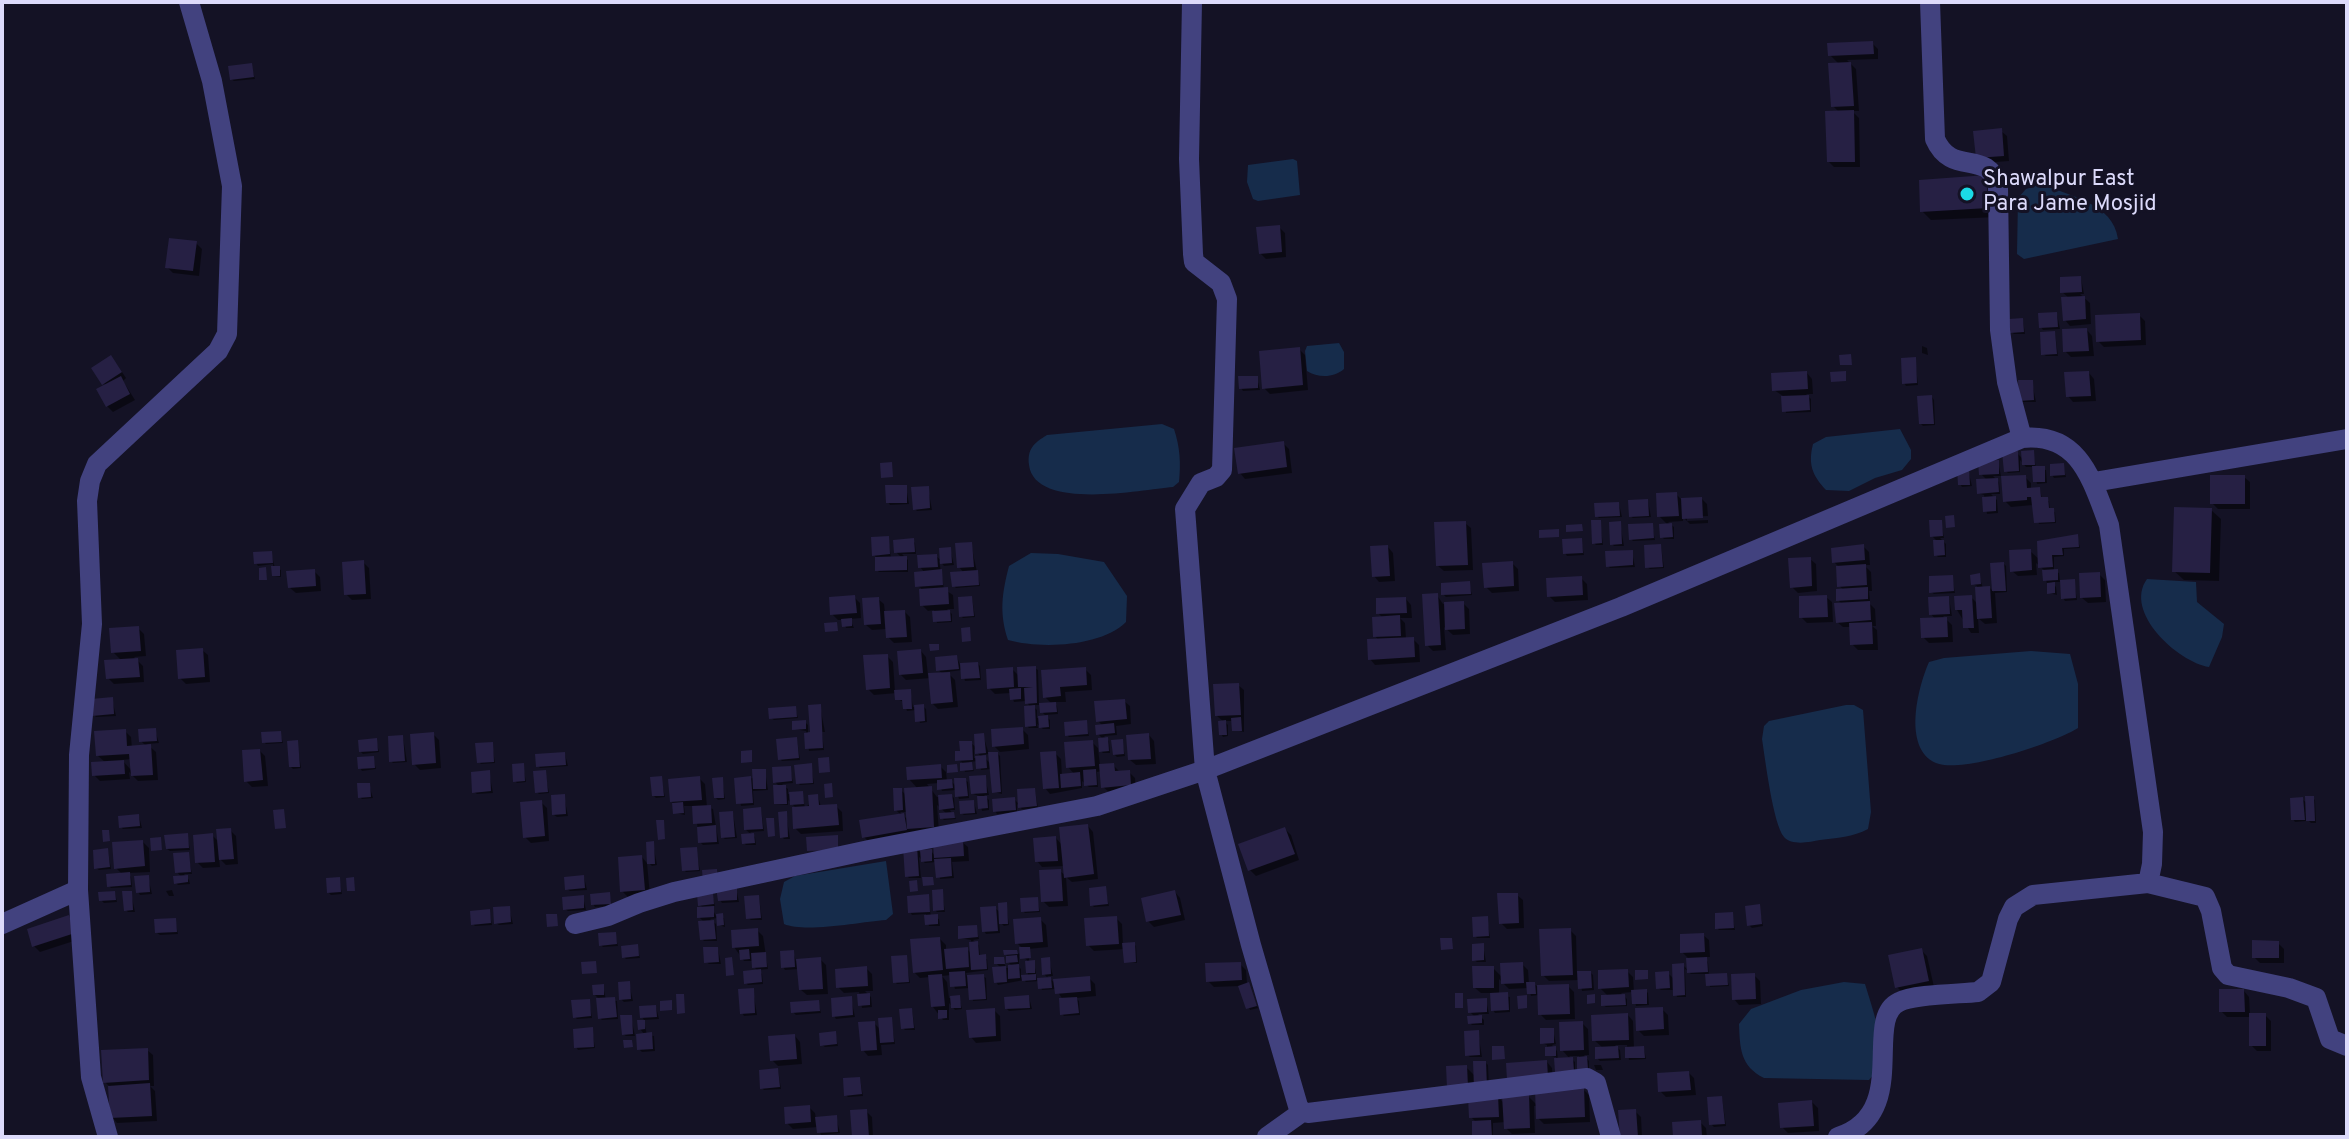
<!DOCTYPE html>
<style>
body{margin:0}
#map{position:relative;width:2349px;height:1139px;overflow:hidden;background:#141225;font-family:Overpass,sans-serif}
canvas{display:block}
.frame{position:absolute;inset:0;border:4px solid #dcdafb;pointer-events:none}
</style>
<div id="map">
<canvas width="2349" height="1139"></canvas>
<div class="frame"></div>
</div>
<script>
const ctx = document.querySelector('canvas').getContext('2d');
ctx.lineJoin = 'round';
function fillPath(path, color) { ctx.fillStyle = color; ctx.fill(path, 'evenodd'); }
function trace(path, color, width, dash) { ctx.strokeStyle = color; ctx.lineWidth = width; ctx.lineCap = dash ? 'butt' : 'round'; ctx.setLineDash(dash || []); ctx.stroke(path); }
function drawText(font, color, halo, rows, align = 'center') {
  ctx.font = font + ' Overpass,sans-serif'; ctx.lineWidth = 6; ctx.setLineDash([]); ctx.textBaseline = 'middle'; ctx.strokeStyle = halo; ctx.fillStyle = color; for (const [text, x, y, turn = 0] of rows) {
    ctx.save(); ctx.translate(x, y); ctx.rotate((+turn || 0) * Math.PI / 180); ctx.textAlign = isNaN(turn) ? turn : align; if (halo) ctx.strokeText(text, 0, 0); ctx.fillText(text, 0, 0); ctx.restore();
  }
}
fillPath(new Path2D(`
 M1293,159L1297,161L1300,195L1258,201L1253,199L1247,182L1248,165Z
 M2042,184C2071,197 2113,203 2118,239L2024,259L2017,254L2018,198L2026,189Z
 M1339,343L1344,352V369C1334,378 1318,378 1307,371L1305,351L1307,346Z
 M1162,424L1174,429C1180,447 1181,463 1179,482L1173,487C1140,490 1035,511 1029,465C1027,449 1034,443 1047,435Z
 M1900,429L1911,450V459L1902,470L1875,478L1849,491L1826,490C1812,475 1808,464 1813,444L1826,437Z
 M1031,553L1058,554L1104,562L1127,596L1126,622C1101,647 1040,649 1008,640C999,613 1002,593 1009,566Z
 M2147,579L2196,582L2197,602L2224,624L2222,637L2209,667C2178,662 2123,612 2147,579Z
 M2031,651L2070,654L2078,684V728C2054,743 1962,774 1936,763C1902,748 1918,687 1929,662L1944,658Z
 M1846,705H1854L1863,710L1871,812L1868,829C1853,837 1837,838 1820,840C1810,842 1792,846 1784,837C1773,824 1765,758 1762,739L1764,726L1769,721Z
 M886,861L893,914L886,920C860,922 805,933 784,924L780,899L784,882L795,876Z
 M1844,982L1865,984C1871,1004 1888,1051 1878,1069C1876,1073 1872,1076 1869,1080L1764,1078C1740,1066 1740,1048 1739,1024L1751,1009L1801,990Z`), '#162c4b');
fillPath(new Path2D(`
 M1872,43L1878,49V59L1847,60L1856,69L1859,111H1852L1859,118L1860,167H1834L1829,162L1839,112L1833,106L1839,64L1830,55Z
 M251,65L255,79L234,81L231,79Z
 M2001,131L2007,136L2009,161L1983,163L1977,157Z
 M1986,177L1997,217L1931,220L1922,211Z
 M1279,227L1285,233L1286,257L1266,259L1260,253Z
 M196,243L202,249L199,276L173,273L167,267Z
 M2081,278L2084,294H2080L2090,303L2091,324L2070,326L2065,320L2069,298L2062,292Z
 M2057,314L2060,329L2043,330L2041,327Z
 M2139,315L2145,321L2146,345L2104,347L2098,341Z
 M2023,320L2025,334H2014L2011,332Z
 M2087,330L2092,336L2094,356L2071,357L2065,351Z
 M2055,333L2058,356H2046L2043,354Z
 M1922,346L1927,348L1928,355L1922,353Z
 M1299,349L1305,355L1308,390L1270,394L1264,388Z
 M1915,359L1918,385L1906,386L1904,383Z
 M116,363L126,378L123,381L135,400L113,412L107,406V386L104,384Z
 M1807,373L1812,379L1813,394H1806L1811,399V412L1786,413L1783,396L1774,390Z
 M2089,373L2094,379L2096,401L2073,402L2068,396Z
 M1257,378L1260,390L1243,391L1241,388Z
 M2032,382L2036,402H2023L2021,400Z
 M1932,397L1934,400L1935,425L1923,426L1921,424Z
 M1283,443L1289,449L1292,473L1245,479L1240,473Z
 M2033,452L2036,468L2046,470L2047,483L2037,484L2034,467H2026L2020,460V472L2008,473L2006,471L2017,453L2024,460Z
 M1998,462L2001,476H1993L1999,482L2000,494H1991L1997,500L1998,513L1987,514L1984,495L1978,493L1987,480L1981,474Z
 M2063,465L2066,477L2054,478L2052,475Z
 M1968,470L1972,486L1962,487L1960,484Z
 M2025,477L2031,483V490L2040,489L2042,499L2049,501L2050,510L2055,512L2056,523L2039,524L2033,505L2011,507L2005,501Z
 M2244,477L2250,482V509H2218L2212,503Z
 M906,487L909,504L890,505L888,502Z
 M928,488L932,510L917,511L915,509Z
 M1676,494L1682,500L1702,499L1707,504L1708,516L1687,517V521L1683,517V521L1668,522L1674,527V539H1664L1662,537L1668,525L1659,516Z
 M1648,501L1651,517L1633,518L1630,516Z
 M1619,504L1622,517L1599,518L1597,516Z
 M2211,510L2221,519L2219,581L2184,580L2174,571Z
 M1708,520V523L1690,524L1687,521Z
 M1600,522L1603,545H1596L1594,543Z
 M1941,522L1944,538H1940L1946,544V557H1938L1936,555L1938,542L1932,536Z
 M1465,523L1471,528L1473,570L1444,571L1438,566Z
 M1620,523L1624,546H1614L1612,544Z
 M1652,525L1655,540L1633,541L1631,539Z
 M2077,536L2080,548L2064,549V556L2054,557V571L2059,573L2060,582H2052L2056,587L2057,595L2049,593L2044,570L2036,563L2037,575L2018,576L2012,571L2030,551L2040,560Z
 M888,538L891,558H902L896,552L913,540L915,543L916,554H902L908,560V572H879L877,570V558L874,555Z
 M1581,540L1584,555L1567,556L1565,553Z
 M971,544L980,586L956,588L954,586L964,573L959,567Z
 M1661,546L1664,568L1650,569L1647,567Z
 M1863,546L1869,552L1870,565H1864L1871,572L1872,591H1869L1870,601H1867L1875,609L1876,626H1872L1877,630L1878,650H1858L1852,644L1851,627H1843L1837,622L1843,605L1838,600L1844,590L1839,586L1838,566L1834,562Z
 M1388,547L1393,553L1395,581L1379,582L1374,576Z
 M950,549L954,565L944,566L939,560L944,589L953,595L954,609H947L952,614V622L937,623L934,610L928,611L922,605L921,588L917,586L925,573L920,567L936,556L942,561Z
 M1632,552L1635,567L1610,568L1608,566Z
 M271,553L275,568L281,570V577L274,576L273,564L258,566L256,563Z
 M1810,559L1816,564L1817,591L1798,593L1792,587Z
 M363,562L369,568L371,599L352,600L346,594Z
 M1512,563L1518,569L1519,591L1492,593L1486,587Z
 M2004,564L2006,566L2007,592L1995,593L1997,623L1985,624L1978,618L1979,633H1971L1957,610L1971,597L1978,604L1977,586L1973,584L1979,576L1983,588H1990L1994,592L1993,565Z
 M314,571L320,577L321,591L296,593L290,588Z
 M2099,574L2105,580L2106,602L2088,603L2082,598Z
 M1952,577L1955,593L1934,594L1931,592Z
 M1581,578L1587,584L1588,600L1555,602L1549,596Z
 M2074,581L2077,600L2065,601L2063,598Z
 M1469,583L1472,595L1446,597L1443,594Z
 M1437,595L1443,604L1463,603L1469,609L1470,634L1453,635L1444,627L1446,650L1433,651L1427,645Z
 M854,597L860,603L861,618L850,619L854,628H846L843,620H838L832,614Z
 M1826,597L1832,602L1833,622L1807,623L1801,617Z
 M972,598L975,617L963,618L961,616Z
 M1949,598L1952,616H1943L1952,625L1953,642L1929,643L1923,637L1935,619L1931,614Z
 M878,599L884,604L885,613L905,612L910,617L912,642L894,643L888,637L887,629L872,630L866,625Z
 M1406,599L1411,605L1412,618H1400L1405,623L1406,639H1413L1419,645L1420,662L1375,665L1370,659L1379,641L1375,636L1383,618L1378,613Z
 M138,628L144,634L146,656L134,657L143,666L144,682L114,684L108,678L122,661L113,652Z
 M202,650L208,655L210,682L186,684L180,678Z
 M921,651L926,657L928,675L943,674L938,670L957,657L960,665L978,664L980,666L981,680L965,681L962,670L947,672L955,680L958,707L938,709L932,703L931,678L906,680L900,674Z
 M887,656L893,662L895,692L910,691L913,707L923,706L926,709L927,722L920,723L916,710L907,711L904,702L897,699V693L874,695L868,689Z
 M1035,668L1038,670L1039,705H1032L1037,710V718L1047,717L1042,712L1052,704L1045,697L1085,669L1091,675L1092,690L1065,692L1066,702H1054L1057,706L1058,714L1045,715L1050,720V729H1043L1037,724L1038,728H1029L1027,726L1031,708L1026,701L1014,702L1011,693L995,694L989,688L1012,669L1020,677Z
 M1238,685L1244,690V732L1234,730L1233,721H1224L1228,725V736L1223,737L1221,734L1224,722L1217,716Z
 M112,699L116,716L96,717L94,715Z
 M1124,701L1130,706L1131,724L1116,726L1117,735L1104,736L1109,741L1110,753H1103L1098,748L1100,766L1113,765L1119,771L1129,772L1135,778L1136,790L1109,792L1103,787L1102,771L1097,772L1098,787H1089L1082,781V788L1050,794L1045,788L1055,753L1061,759L1062,776L1075,775L1068,767L1092,742L1101,751L1103,739L1098,734L1103,726L1098,721Z
 M820,706L825,732H822L824,750L809,751L806,731L794,729L805,722L808,725V734H812Z
 M795,708L798,718L774,720L771,718Z
 M1086,722L1089,736L1069,737L1067,735Z
 M1022,729L1028,735L1029,749L1000,752L994,746Z
 M155,730L159,743L147,744L156,752L158,780L138,781L129,772L130,779L100,781L94,775L106,763L98,756L125,731L131,737L132,748L147,747L141,741ZM131,759L132,771L122,760Z
 M280,733L283,743L266,744L264,742Z
 M433,734L439,740L441,768L420,770L414,764Z
 M983,735L989,754L982,755L991,764L998,754L1000,756L1002,794L994,792L992,769L981,770L978,761L969,762L974,771L965,772L962,762L957,760L971,743L977,748ZM974,749L982,758H974Z
 M1149,735L1154,741L1156,764L1136,765L1130,760Z
 M403,737L407,762L393,763L391,761Z
 M376,740L379,752L363,754L360,751Z
 M797,740L800,760L782,761L780,759Z
 M1122,741L1125,756L1117,757L1114,754Z
 M297,742L301,768L293,769L291,767Z
 M492,744L495,763L481,764L479,762Z
 M260,751L265,756L268,786L252,787L246,781Z
 M565,754L568,766L540,768L538,766Z
 M373,758L376,769L362,771L360,768Z
 M523,765L526,782L517,783L515,781Z
 M811,765L814,784L800,785L798,783Z
 M941,767L946,772L947,781H951L956,786L965,780L968,782L969,798L959,799L956,790L942,791L939,783L927,784L937,797L952,796L954,798L955,810H950L956,819L944,820L939,815L947,814L937,805L939,832L870,843L864,837L901,815L896,810L901,790L907,796L918,789L909,779ZM900,812H908L909,821Z
 M790,768L793,783L782,784L788,789V794L802,793L805,808L818,796L821,807L836,806L842,812L843,831L801,834L795,828L797,809L788,800V805L776,804L780,787L775,782Z
 M765,771L768,790L753,791L754,805L741,806L736,780L754,778Z
 M489,772L493,793L477,794L474,792Z
 M545,772L549,793L539,794L537,792Z
 M985,777L989,795H984L989,800V810L982,811L979,796L973,794Z
 M661,778L665,797L656,798L654,796Z
 M700,779L705,784L707,807L713,809L719,844L703,845L700,842L694,806H684L685,815L675,813L672,801Z
 M722,779L725,799L718,800L716,798Z
 M369,785L373,798L362,799L360,797Z
 M1035,790L1038,808L1022,809L1017,804V812L997,814L995,811L1014,799L1020,805Z
 M564,796L568,816L557,817L554,815Z
 M2313,798L2315,800L2316,823H2311L2306,818V821L2295,822L2293,819L2302,799L2308,804Z
 M541,802L547,808L549,841L531,843L525,837Z
 M974,802L977,814L964,815L961,813Z
 M761,809L764,831L750,832L755,837L756,845H746L744,843L752,835L746,830Z
 M733,813L737,838L725,839L722,837Z
 M786,813L790,839H784L782,837Z
 M139,816L142,828L123,829L121,827Z
 M1088,826L1093,832L1098,879L1072,882L1066,877L1068,906L1049,907L1043,901L1060,871L1066,876L1065,866L1042,867L1037,861L1056,838L1062,845Z
 M1285,829L1291,835L1299,860L1256,876L1250,870Z
 M230,830L236,836L238,864L226,865L219,858L220,867L203,868L197,862L212,835L219,842Z
 M187,835L190,850L170,851L167,849Z
 M143,842L149,848L150,872L128,873L131,877L132,887L111,888L109,886L123,875L116,868Z
 M962,842L968,847L969,861L952,862L954,878L940,879L937,862L925,863L919,857L921,878H909L907,876L916,848L920,852L931,851L936,857Z
 M653,843L657,865L652,866L649,863Z
 M696,849L700,871L686,872L684,870Z
 M108,851L111,869L99,870L96,868Z
 M188,854L192,874H184L189,880L190,884L178,885L176,883L182,878L177,872Z
 M642,857L647,863L650,895L628,897L622,891Z
 M148,877L152,894L140,895L138,892Z
 M584,877L587,890L570,891L567,889Z
 M339,879L342,894L331,895L328,892Z
 M736,888L739,902L722,903L720,900Z
 M1105,888L1109,906L1094,907L1092,905Z
 M172,890L174,896H169L166,891Z
 M942,891L945,912H937L935,910Z
 M1175,892L1180,898L1185,920L1154,927L1148,921Z
 M115,893L117,902L104,903L101,900Z
 M131,893L135,912H128L126,910Z
 M609,894L612,906L595,907L593,904Z
 M712,895L715,906H711L716,916L724,918L725,927L719,925L718,918L710,919L716,924L717,941H704L702,939L705,923L699,917L704,909L700,905Z
 M1517,895L1523,900L1524,928L1507,929L1501,923Z
 M928,896L931,917L939,919L940,926H929L926,914L912,915L910,912Z
 M583,897L586,910L568,911L565,909Z
 M759,897L762,920H751L748,918Z
 M1037,899L1040,912L1025,913L1023,911Z
 M1006,904L1009,925L1004,926L999,921L1000,933L986,934L984,931L995,908L1001,913Z
 M1759,906L1763,926L1752,928L1749,925Z
 M509,908L513,924L499,925L496,923Z
 M489,911L492,925L475,926L473,924Z
 M1732,914L1735,930H1719L1717,928Z
 M68,917L80,939L40,952L34,946Z
 M1116,918L1122,924L1123,945L1134,944L1136,946L1137,963L1126,962L1125,949L1094,951L1088,945Z
 M1487,918L1490,938H1477L1475,936Z
 M1040,919L1046,925L1048,947L1028,949L1030,968L1034,962L1037,980L1049,979L1044,974L1049,959L1053,976H1047L1056,984L1089,978L1095,984L1096,996L1076,998L1079,1001L1080,1015L1064,1016L1062,1014L1063,1000L1056,989L1042,990L1039,981L1026,982L1024,980L998,985L996,982L1001,968L996,963L1003,959L1006,968L1013,967L1008,962L1006,952H1017L1022,957L1021,947L1017,943ZM1019,955L1027,960L1028,977H1021V969L1016,964H1019Z
 M175,920L178,934L160,935L157,933Z
 M976,927L979,939L973,940L979,945L980,957L987,959L988,970L966,973L967,977L983,976L986,978L987,1000L973,1001L970,988L955,989L951,975L942,976L947,982L949,998H959L962,1009L955,1010L949,1003V1020H943L933,1007L930,977L920,978L914,972L940,939L946,945V950L967,949L972,954L971,940L960,938Z
 M757,930L763,936L768,969L758,970L762,974L763,984L748,985L746,983L758,971L754,967V961H744L734,947Z
 M1570,930L1576,936L1577,973H1591L1593,975L1594,990L1582,991L1580,980L1549,981L1543,975Z
 M615,934L618,946L603,947L601,945Z
 M1703,935L1709,940L1710,957H1704L1708,962L1709,976L1726,975L1729,986L1710,987L1707,974H1691L1685,969L1686,997H1677L1675,990H1661L1658,988L1668,973L1674,979L1683,965L1689,971L1688,958L1682,952Z
 M2278,943L2284,949V963H2260L2254,957Z
 M1483,945L1486,962H1477L1474,960Z
 M637,947L640,958L626,959L624,957Z
 M718,949L721,964H709L706,962Z
 M1921,950L1927,956L1934,987L1903,993L1897,987Z
 M793,952L796,961L820,959L826,965L828,994L807,995L801,990L799,969L785,970L783,967Z
 M906,957L910,983L897,984L895,982Z
 M1240,964L1246,970L1247,983L1258,1008L1250,1010L1240,986L1214,987L1208,981Z
 M1522,964L1528,970L1529,984H1534L1538,987L1568,986L1574,992L1575,1019L1546,1020L1540,1014L1539,995L1531,996L1529,988L1509,989L1499,979V995L1510,997V1012L1495,1013L1493,1010L1492,993H1481L1475,988L1493,968L1503,978Z
 M866,968L872,974L873,991H865L871,997L872,1007L862,1008L859,992L844,993L838,987Z
 M1627,971L1633,977L1634,992L1646,991L1648,993L1649,1005L1636,1006L1633,992L1621,993L1627,999V1006L1606,1007L1603,1005L1609,997L1600,988Z
 M1754,975L1760,981L1761,1004L1739,1005L1734,999Z
 M629,983L633,1001L624,1002L621,999Z
 M603,986L606,1000L617,1001L618,1019L602,1020L600,1018L598,998L595,995Z
 M753,990L757,1015L744,1016L742,1013Z
 M2244,991L2249,997L2250,1015H2265L2271,1021V1051H2257L2251,1045V1017H2227L2221,1011Z
 M1029,997L1032,1009L1009,1011L1006,1008Z
 M851,998L855,1017L836,1019L834,1016Z
 M1486,1000L1489,1014H1478L1484,1020V1025H1472L1470,1023L1475,1017L1470,1012Z
 M589,1001L592,1018L577,1019L575,1017Z
 M818,1002L821,1013L796,1015L793,1012Z
 M656,1007L659,1019L644,1020L642,1017Z
 M1662,1009L1668,1015L1669,1035L1644,1036L1638,1030Z
 M912,1010L915,1030H905L903,1028Z
 M994,1010L1000,1016L1001,1041L976,1043L971,1037Z
 M1628,1015L1633,1021L1634,1048H1644L1646,1059L1629,1060L1627,1045H1615L1620,1050L1621,1060L1600,1061L1597,1058L1603,1048L1594,1040Z
 M631,1017L635,1036H626L623,1034Z
 M891,1019L895,1044L881,1045L882,1055L868,1056L863,1050L874,1023L881,1030Z
 M644,1022L647,1035L654,1036L655,1051L642,1052L639,1049L645,1035L640,1029Z
 M1582,1023L1588,1029L1589,1055H1584L1589,1061V1070L1579,1068V1056H1569L1575,1062V1073L1557,1071L1556,1057L1547,1055V1045L1542,1043L1553,1030L1556,1044L1552,1045L1557,1051L1558,1060H1571L1562,1050Z
 M592,1029L595,1048L578,1050L576,1047Z
 M1478,1032L1482,1057H1470L1467,1055Z
 M835,1033L838,1046L825,1047L822,1045Z
 M795,1036L800,1042L802,1064L778,1066L772,1060Z
 M147,1050L153,1055L154,1086H150L155,1091L157,1121L117,1123L112,1117L110,1087L105,1082Z
 M1547,1062L1552,1068L1553,1083L1508,1064Z
 M1486,1063L1488,1065L1489,1089L1455,1093L1467,1068L1475,1076Z
 M1594,1065H1601L1603,1070H1596Z
 M778,1070L781,1089L764,1090L762,1088Z
 M1689,1073L1694,1078L1696,1095L1666,1097L1660,1091Z
 M860,1079L863,1096L848,1097L846,1095Z
 M1583,1089L1589,1095L1590,1122L1544,1124L1538,1118Z
 M1528,1096L1538,1106H1534L1535,1133L1512,1134L1506,1128V1122L1493,1123V1137H1475L1477,1123L1471,1117L1498,1097L1505,1104Z
 M1722,1098L1726,1126L1714,1127L1711,1124Z
 M1812,1102L1818,1108L1819,1131L1788,1133L1782,1127Z
 M809,1107L815,1113L816,1119L836,1117L840,1133L821,1135L818,1127L793,1129L787,1123Z
 M866,1111L872,1117L873,1137H854Z
 M1635,1111L1641,1117L1642,1137H1622Z
 M1700,1122L1706,1128L1707,1137H1675L1674,1124Z`), '#0007');
fillPath(new Path2D(`
 M1873,41L1874,54L1828,56L1827,43Z
 M1851,62L1854,106L1831,107L1828,63Z
 M252,63L254,77L230,80L228,66Z
 M1854,110L1855,162H1827L1825,111Z
 M2002,128L2004,156L1976,158L1973,131Z
 M1987,175L1988,208L1920,212L1919,180Z
 M1280,225L1282,252L1259,254L1256,227Z
 M169,238L197,241L193,271L165,268Z
 M2081,276L2082,292L2060,293V277Z
 M2085,296L2086,319L2063,321L2061,297Z
 M2057,312L2058,327L2039,328L2038,313Z
 M2140,313L2141,340L2096,342L2095,315Z
 M2023,318L2024,332L2010,333L2009,319Z
 M2087,328L2089,351L2063,352L2062,329Z
 M2055,331L2057,354L2041,355L2040,332Z
 M1300,347L1303,385L1262,389L1259,351Z
 M1851,354L1852,365H1840L1839,355Z
 M111,355L122,372L102,385L91,368Z
 M1916,357L1917,383L1902,384L1901,358Z
 M1807,371L1808,389L1772,391L1771,373Z
 M1846,371V381L1831,382L1830,372Z
 M2089,371L2091,396L2066,397L2064,372Z
 M121,376L130,394L106,407L96,389Z
 M1238,376H1258V388L1239,389Z
 M2018,380H2033L2034,400L2019,401Z
 M1809,395L1810,410L1782,412L1781,396Z
 M1932,395L1934,424H1919L1917,396Z
 M1284,441L1287,467L1238,474L1234,448Z
 M2034,450L2035,465H2022L2021,451Z
 M2018,451L2019,471L2004,472L2002,452Z
 M1999,460V474L1979,475L1978,461Z
 M892,462L893,477L881,478L880,463Z
 M2064,463L2065,475L2050,476V464Z
 M2032,466H2045V482H2033Z
 M1957,468H1969L1970,485H1958Z
 M2026,475L2027,488L2040,487L2041,497H2048L2049,508H2054L2055,522L2034,523L2031,497H2027V500L2003,502L2001,476Z
 M2210,475H2245V504H2210Z
 M1998,478L1999,492L1977,494L1976,479Z
 M885,485H907V503H886Z
 M929,486L930,508L913,510L911,487Z
 M1677,492L1679,516L1657,517L1656,493Z
 M1996,496V511L1983,512L1982,497Z
 M1702,497L1703,518L1682,519L1681,498Z
 M1648,499L1649,516L1629,517L1628,500Z
 M1619,502L1620,516L1595,517L1594,503Z
 M2174,507L2212,508L2210,573L2172,572Z
 M1954,515L1955,527L1946,528L1945,516Z
 M1591,520H1601L1602,543L1592,544Z
 M1929,520H1942L1943,536L1930,537Z
 M1466,521L1468,565L1436,566L1434,522Z
 M1621,521L1622,544L1610,545L1609,522Z
 M1653,523L1654,538L1629,540L1628,524Z
 M1672,523L1673,537L1660,538L1659,524Z
 M1582,524L1583,531L1566,532V525Z
 M1559,529V537L1539,538V530Z
 M2078,534L2079,547L2062,548L2063,555H2052L2053,567L2038,568L2037,541Z
 M889,536L890,554L872,556L871,537Z
 M914,538L915,552L894,553L893,540Z
 M1582,538L1583,553L1563,554L1562,539Z
 M1933,540H1944L1945,555L1934,556Z
 M972,542L974,567L957,568L955,543Z
 M1661,544L1663,567L1645,568L1644,545Z
 M1864,544L1865,560L1832,563L1831,548Z
 M1388,545L1390,576L1372,577L1370,546Z
 M951,547L952,563L940,564L939,548Z
 M2031,549L2032,570L2010,572L2009,550Z
 M1633,550V565L1606,567L1605,551Z
 M272,551L273,563L254,564L253,552Z
 M937,554L938,567L918,568L917,555Z
 M907,556V570L875,571V557Z
 M1811,557L1812,586L1790,588L1788,558Z
 M364,560L366,594L344,595L342,562Z
 M1513,561L1514,586L1484,588L1482,563Z
 M2004,562L2006,591H1992L1990,563Z
 M1866,564L1867,585L1837,587L1836,566Z
 M271,566H280V576H272Z
 M266,567L267,580H259V568Z
 M315,569L316,586L288,588L286,571Z
 M942,569L943,585L915,587L914,572Z
 M2058,569V580L2043,581L2042,570Z
 M978,570L979,585L952,587L950,572Z
 M2100,572L2101,597L2080,598L2079,573Z
 M1980,573L1981,584L1971,585L1970,575Z
 M1953,575L1954,591L1929,593V576Z
 M1582,576L1583,595L1547,597L1546,578Z
 M2075,579L2076,598L2061,599L2060,580Z
 M1470,581L1471,594L1441,595V583Z
 M2055,582V593L2047,594V583Z
 M1990,586L1992,618L1977,619L1975,587Z
 M948,587L949,604L920,606L919,589Z
 M1868,587V599L1836,601V589Z
 M1438,593L1441,645L1425,646L1422,594Z
 M855,595L857,613L830,615L829,597Z
 M1827,595L1828,617L1799,618V596Z
 M1972,595L1974,628H1963L1962,610H1955L1954,596Z
 M972,596L974,616L959,617L958,597Z
 M1949,596L1950,614L1929,615L1928,597Z
 M879,597L881,624L864,625L862,598Z
 M1406,597L1407,613L1376,614V598Z
 M1464,601L1465,629L1445,630L1444,602Z
 M1870,601L1871,620L1836,623L1834,603Z
 M905,610L907,637L886,638L884,611Z
 M950,610L951,621L933,622L932,611Z
 M1400,615L1401,636L1373,637L1372,617Z
 M1947,617L1948,637L1921,638L1920,618Z
 M852,618V626L842,627L841,619Z
 M837,622L838,631L825,632L824,623Z
 M1872,622L1873,644L1850,645L1849,623Z
 M139,626L141,651L111,653L109,628Z
 M970,627L971,641L962,642L961,628Z
 M1414,637L1415,657L1368,660L1367,639Z
 M929,644H939V650L930,651Z
 M203,648L205,677L178,679L176,650Z
 M921,649L923,673L899,675L897,651Z
 M888,654L890,688L866,690L863,655Z
 M957,655L959,669L936,671L935,657Z
 M138,658L140,677L106,679L104,660Z
 M978,662L980,678L961,679L960,663Z
 M1036,666L1037,703L1025,704L1024,688L1033,687H1018L1017,667Z
 M1013,667L1014,687L987,689L986,669Z
 M1086,667L1087,685L1060,687L1061,696L1043,698L1041,670Z
 M950,672L953,702L931,704L928,673Z
 M1239,683L1241,715L1215,716L1213,684Z
 M1021,688V699L1010,700L1009,689Z
 M911,689L912,709H903L902,700H895L894,690Z
 M113,697L114,714L92,716L91,699Z
 M1125,699L1127,719L1096,722L1094,701Z
 M1056,702L1057,712L1040,713L1039,703Z
 M821,704L823,748L805,749L804,733L810,732L808,705Z
 M924,704L925,721L915,722L914,705Z
 M1035,705L1036,726L1025,727L1024,706Z
 M796,706L797,717L769,719L768,708Z
 M1048,715L1049,727L1039,728L1038,716Z
 M1241,717L1242,731H1232L1231,718Z
 M806,720V729L792,730V721Z
 M1087,720L1088,734L1065,736L1064,722Z
 M1226,720L1227,735H1219L1218,721Z
 M1114,723L1115,733L1096,735L1095,725Z
 M1023,727L1024,744L992,747L991,729Z
 M156,728L157,741L139,742L138,729Z
 M126,729L127,746L151,744L153,775L131,776L129,754L96,756L94,731Z
 M281,731L282,742L262,743L261,732Z
 M434,732L436,763L412,765L410,734Z
 M984,733L986,753L975,754L974,734Z
 M1149,733L1151,759L1128,760L1126,735Z
 M403,735L405,761L389,762L388,736Z
 M797,737L799,758L778,760L776,739Z
 M1108,737L1109,751L1099,752L1098,738Z
 M377,738L378,751L359,752L358,740Z
 M1123,739L1124,754L1113,755L1111,740Z
 M298,740L300,767H289L287,741Z
 M1093,740L1095,766L1066,768L1064,742Z
 M959,741H972L973,760L955,761V751H960Z
 M493,742L494,762L477,763L475,743Z
 M260,749L263,780L244,782L242,750Z
 M752,750V762L741,763V751Z
 M1056,751L1059,788L1043,789L1040,752Z
 M565,752L566,765L536,767L535,754Z
 M988,752H998L1001,792L992,793Z
 M986,755L987,768L976,769L975,756Z
 M374,756L375,768L358,769L357,757Z
 M829,757L830,772L819,773L818,758Z
 M124,760L125,774L92,776L91,762Z
 M972,762L973,770L960,771V763Z
 M524,763L525,781L513,782L512,764Z
 M812,763L813,783L796,784L794,765Z
 M1114,763L1115,771L1130,770L1131,785L1101,788L1099,764Z
 M941,764L942,778L907,780L906,767Z
 M957,764L958,772L947,773V765Z
 M791,766L792,781L773,783L772,767Z
 M752,769H766V789H753Z
 M1096,769L1097,785L1084,786L1083,770Z
 M490,770L491,791L472,793L471,772Z
 M546,770L548,792L535,793L533,771Z
 M1080,772L1081,786L1061,788L1060,774Z
 M986,775L987,793L971,794L969,776Z
 M662,776L664,796H652L650,777Z
 M700,776L702,800L670,802L668,779Z
 M751,776L753,803L736,804L734,778Z
 M723,777L724,798H714L712,778Z
 M954,778H966L968,796L955,797Z
 M952,779L953,788L937,790V780Z
 M357,783H370L371,797L358,798Z
 M832,783L833,797L825,798L824,784Z
 M773,785H786L787,804H774Z
 M932,786L934,827L907,829L904,788Z
 M893,788H902L903,810L894,811Z
 M1035,788L1037,806L1018,808L1017,789Z
 M803,791L804,804L790,805L789,792Z
 M565,794L566,814L552,815L551,795Z
 M818,794L819,805L837,804L839,825L793,829L792,807L809,806L808,795Z
 M952,794L954,808L939,810L938,795Z
 M977,796H987L988,808L978,809Z
 M2305,796H2314L2315,821H2306Z
 M1015,797L1016,810L993,812L992,799Z
 M2303,797L2305,820H2291L2290,798Z
 M542,800L545,836L523,838L520,802Z
 M974,800L975,813L960,814L959,801Z
 M683,802L684,813L673,814L672,803Z
 M711,805L712,823L693,824L692,806Z
 M761,807L763,829L744,830L743,809Z
 M284,809L286,828L275,829L273,810Z
 M733,811L735,837L721,838L719,812Z
 M787,811L788,837L780,838L778,812Z
 M954,812L955,818L940,819L939,813Z
 M904,813L907,830L862,838L859,820Z
 M139,814L140,826L119,828L118,816Z
 M766,818H774L775,836L768,837Z
 M656,820H664L665,839L658,840Z
 M1088,824L1094,874L1064,878L1059,827Z
 M716,825L717,842L698,843L697,827Z
 M1285,827L1295,854L1248,871L1238,844Z
 M231,828L234,859L219,860L216,829Z
 M102,830H109L110,841L103,842Z
 M188,833L189,848L166,849L164,835Z
 M213,833L215,862L195,863L193,835Z
 M754,833L755,843L742,844L741,834Z
 M838,835V850L807,851L806,837Z
 M1056,836L1058,861L1035,862L1033,838Z
 M161,837L162,850L151,851L150,838Z
 M963,839L964,856L934,858L933,842Z
 M143,840L145,866L114,869L112,842Z
 M654,841L655,864H647L646,842Z
 M917,846L919,876L905,877L903,847Z
 M697,847L699,870L682,871L680,848Z
 M108,848L110,867L94,869L93,850Z
 M932,849V861L921,862L920,850Z
 M189,852L191,872L175,873L173,853Z
 M642,855L645,890L620,892L618,857Z
 M951,858L952,876L936,878L934,859Z
 M717,869L718,882L703,883L702,870Z
 M1061,869L1063,901L1041,902L1039,870Z
 M130,872L131,885L107,887L106,874Z
 M149,875L150,892L136,893L134,876Z
 M188,875V882L174,884L173,876Z
 M584,875L585,888L565,890L564,877Z
 M340,877L341,892L327,893L326,878Z
 M354,877L355,891H347L346,878Z
 M922,877H933L934,885L923,886Z
 M917,880L918,891L910,892L909,881Z
 M737,886V900L718,901L716,887Z
 M1106,886L1108,904L1090,906L1089,888Z
 M943,889L944,910L933,911L932,890Z
 M1175,890L1181,915L1146,922L1141,898Z
 M115,891L116,900L99,901L98,892Z
 M122,891H132L133,910L124,911Z
 M610,892L611,904L591,905L590,894Z
 M713,893L714,904L698,906L697,894Z
 M1497,893H1518L1519,923L1499,924Z
 M929,894L930,912L908,913L907,896Z
 M584,895V908L563,910L562,897Z
 M759,895L761,918L746,919L744,896Z
 M1038,897L1039,911L1021,912L1020,898Z
 M1007,902L1008,924H999L998,903Z
 M1760,904L1762,924L1747,926L1745,906Z
 M510,906L511,922L494,924L493,907Z
 M714,906V917L697,918V907Z
 M996,906L998,931L982,932L980,907Z
 M490,909L491,923L471,925L470,911Z
 M1733,912L1734,928L1715,929V913Z
 M723,913L724,925L717,926L716,914Z
 M546,914H557L558,926L547,927Z
 M938,914V924L925,925L924,915Z
 M69,915L75,933L32,947L27,929Z
 M1117,916L1119,944L1086,946L1084,918Z
 M1488,916L1489,936L1473,937L1472,917Z
 M1041,917L1043,942L1015,944L1013,919Z
 M176,918L177,932L155,933L154,919Z
 M714,920L716,939L700,940L698,921Z
 M977,925L978,937L958,939V926Z
 M758,928L759,946L732,948L731,930Z
 M1571,928L1573,975L1541,976L1539,929Z
 M616,932L617,944L599,946L598,933Z
 M1704,933L1705,952L1680,953V934Z
 M940,937L943,970L913,973L910,939Z
 M1440,938H1452L1453,949L1441,950Z
 M2252,940L2279,941V958H2252Z
 M978,941L979,955L986,954L987,969L971,970L969,942Z
 M1135,942L1136,962L1124,963L1122,943Z
 M1484,943V960L1472,961V944Z
 M638,944L639,956L622,958L621,946Z
 M703,947H718L719,962L704,963Z
 M968,947L969,967L946,969L944,949Z
 M1019,947H1030L1031,958L1020,959Z
 M1922,948L1929,981L1895,988L1888,955Z
 M749,949L750,959L740,960L739,950Z
 M794,950L795,967L781,968L780,951Z
 M1003,950H1017L1018,954L1004,955Z
 M766,952L767,967L752,968L751,953Z
 M907,955L909,982L893,983L891,956Z
 M1017,955L1018,962L1006,963V956Z
 M732,957L734,975L726,976L725,958Z
 M821,957L823,989L799,990L796,959Z
 M994,957H1004L1005,964H994Z
 M1050,957L1051,974L1042,975L1041,958Z
 M1707,957L1708,972L1687,973L1686,958Z
 M1035,960V973H1026L1025,961Z
 M596,961L597,973L582,974L581,962Z
 M1241,962L1242,980L1206,982L1205,963Z
 M1523,962L1524,983L1501,984L1500,963Z
 M1684,963L1685,995L1673,996L1672,964Z
 M1019,964L1020,978L1008,979V965Z
 M867,966L868,986L836,988L835,969Z
 M1006,966L1007,982L994,983L992,967Z
 M1472,966H1494V988H1473Z
 M761,969L762,982L744,984L743,971Z
 M1628,969L1629,987L1598,989V970Z
 M1635,970H1648V979L1635,980Z
 M965,971L966,986L950,987L949,972Z
 M1577,971H1591L1592,988L1578,989Z
 M1669,971L1670,988L1656,989L1655,972Z
 M1727,973L1728,985L1706,986L1705,974Z
 M1755,973L1756,999L1732,1000L1731,974Z
 M942,974L945,1006L931,1007L928,975Z
 M984,974L986,999L969,1000L967,975Z
 M1036,974V980L1022,981L1021,975Z
 M1090,976L1091,991L1055,994L1053,979Z
 M1051,977L1052,988L1038,989L1037,978Z
 M630,981L631,999L619,1000L618,982Z
 M1249,982L1257,1006L1246,1009L1238,986Z
 M1526,982H1535L1536,994H1527Z
 M604,984V995H593L592,985Z
 M1569,984L1570,1014L1538,1015L1537,985Z
 M754,988L755,1013L740,1014L738,989Z
 M1647,989V1004H1632L1631,990Z
 M2219,989H2244L2245,1012H2219Z
 M1508,992L1509,1010L1491,1011L1490,993Z
 M870,993V1005L858,1006L857,994Z
 M1455,993H1463V1008H1455Z
 M676,994H684L685,1013L677,1014Z
 M1595,994V1003L1587,1004V995Z
 M1625,994L1626,1005L1601,1006V995Z
 M960,995L961,1008H951L950,996Z
 M1029,995L1030,1008L1005,1009L1004,997Z
 M1527,995V1008L1518,1009L1517,996Z
 M852,996L853,1015L832,1017L831,998Z
 M615,997L617,1017L598,1019L596,998Z
 M1077,997L1079,1013L1060,1015L1059,998Z
 M1487,998V1012L1468,1013L1467,999Z
 M590,999L591,1016L573,1018L571,1000Z
 M672,1000V1010L660,1011V1001Z
 M819,1000L820,1011L791,1013L790,1002Z
 M656,1005L657,1017L640,1018L639,1006Z
 M1663,1007L1664,1029L1636,1031L1635,1008Z
 M912,1008L914,1028L901,1029L899,1009Z
 M995,1008L996,1036L969,1038L966,1010Z
 M938,1010H947V1018L938,1019Z
 M1628,1013L1629,1040L1592,1041L1591,1015Z
 M2249,1013H2266V1046H2249Z
 M620,1015H632L633,1034L622,1035Z
 M1482,1015V1023L1468,1024L1467,1016Z
 M892,1017L894,1042L880,1043L878,1018Z
 M637,1020H645V1029L638,1030Z
 M875,1021L877,1050L861,1051L858,1022Z
 M1583,1021L1584,1050L1560,1051L1559,1022Z
 M593,1027L594,1047L574,1048L573,1029Z
 M1540,1028H1554V1043L1540,1044Z
 M1479,1030L1480,1055L1465,1056L1464,1031Z
 M836,1031L837,1044L820,1046L819,1033Z
 M652,1032L653,1049L637,1050L636,1034Z
 M795,1034L797,1059L770,1061L768,1036Z
 M623,1040H632L633,1047L624,1048Z
 M1492,1046H1504L1505,1059L1492,1060Z
 M1556,1046V1056H1545V1047Z
 M1618,1046L1619,1058L1595,1059V1047Z
 M1644,1046L1645,1058H1625V1047Z
 M148,1048L149,1080L103,1083L101,1050Z
 M1587,1056L1588,1069H1577V1057Z
 M1573,1057L1574,1071L1555,1072L1554,1058Z
 M1547,1060L1548,1078L1507,1080L1506,1063Z
 M1473,1061H1486L1487,1087L1474,1088Z
 M1467,1065L1468,1087L1447,1088L1446,1066Z
 M778,1068L780,1087L760,1089L759,1070Z
 M1689,1071L1691,1090L1658,1092L1657,1073Z
 M860,1077L862,1094L844,1096L843,1078Z
 M150,1083L152,1116L110,1118L108,1086Z
 M1584,1087L1585,1117L1536,1119L1535,1089Z
 M1529,1094L1530,1128L1504,1129L1502,1095Z
 M1498,1095L1499,1117L1469,1118L1468,1097Z
 M1722,1096L1725,1124L1709,1125L1707,1097Z
 M1812,1100L1814,1126L1780,1128L1778,1103Z
 M810,1105L811,1122L785,1124L784,1107Z
 M867,1109L869,1137H852L850,1110Z
 M1636,1109L1638,1137H1620L1618,1110Z
 M837,1115L838,1132L817,1133L815,1117Z
 M1491,1120L1492,1137H1472V1121Z
 M1701,1120L1702,1136L1673,1137L1672,1122Z`), '#262044');
trace(new Path2D(`
 M1192,2L1189,159L1193,254L1194,262L1221,283L1227,299L1222,470L1216,477L1201,483L1185,509L1205,770L1251,945L1298,1106L1302,1112L1308,1113L1587,1078L1596,1083L1611,1137
 M1930,2L1935,139C1952,178 1988,147 1998,187L2000,330L2007,382L2022,438
 M2094,482L2347,439
 M2148,883L2205,897L2211,911L2222,968L2228,975L2289,988L2316,998L2330,1039L2347,1046
 M2,924L78,890
 M575,924L608,916L639,903L674,892L869,850L1097,806L1205,770L1621,607L2022,438C2080,432 2092,481 2109,525L2153,832L2152,864L2148,883L2033,895L2014,907L2008,919L1991,982L1978,992C1960,994 1914,994 1899,1002C1862,1019 1912,1114 1838,1137
 M108,1137L91,1077L78,890L79,755L92,624L87,501L90,481L97,464L218,351L227,334L232,186L212,81L189,2
 M1267,1137L1302,1112`), '#42427f', 20);
for (const [x, y, r, color] of [
 [1967,194,8,"#1bd9e6"]
]) { const dot = new Path2D(); dot.arc(x, y, r, 0, 2 * Math.PI); ctx.fillStyle = color; ctx.fill(dot); trace(dot, '#141225', 3); }
drawText('22px', '#dcdafb', '#141225', [
 ["Shawalpur East",1983,181],
 ["Para Jame Mosjid",1983,206]
], 'left');
</script>
